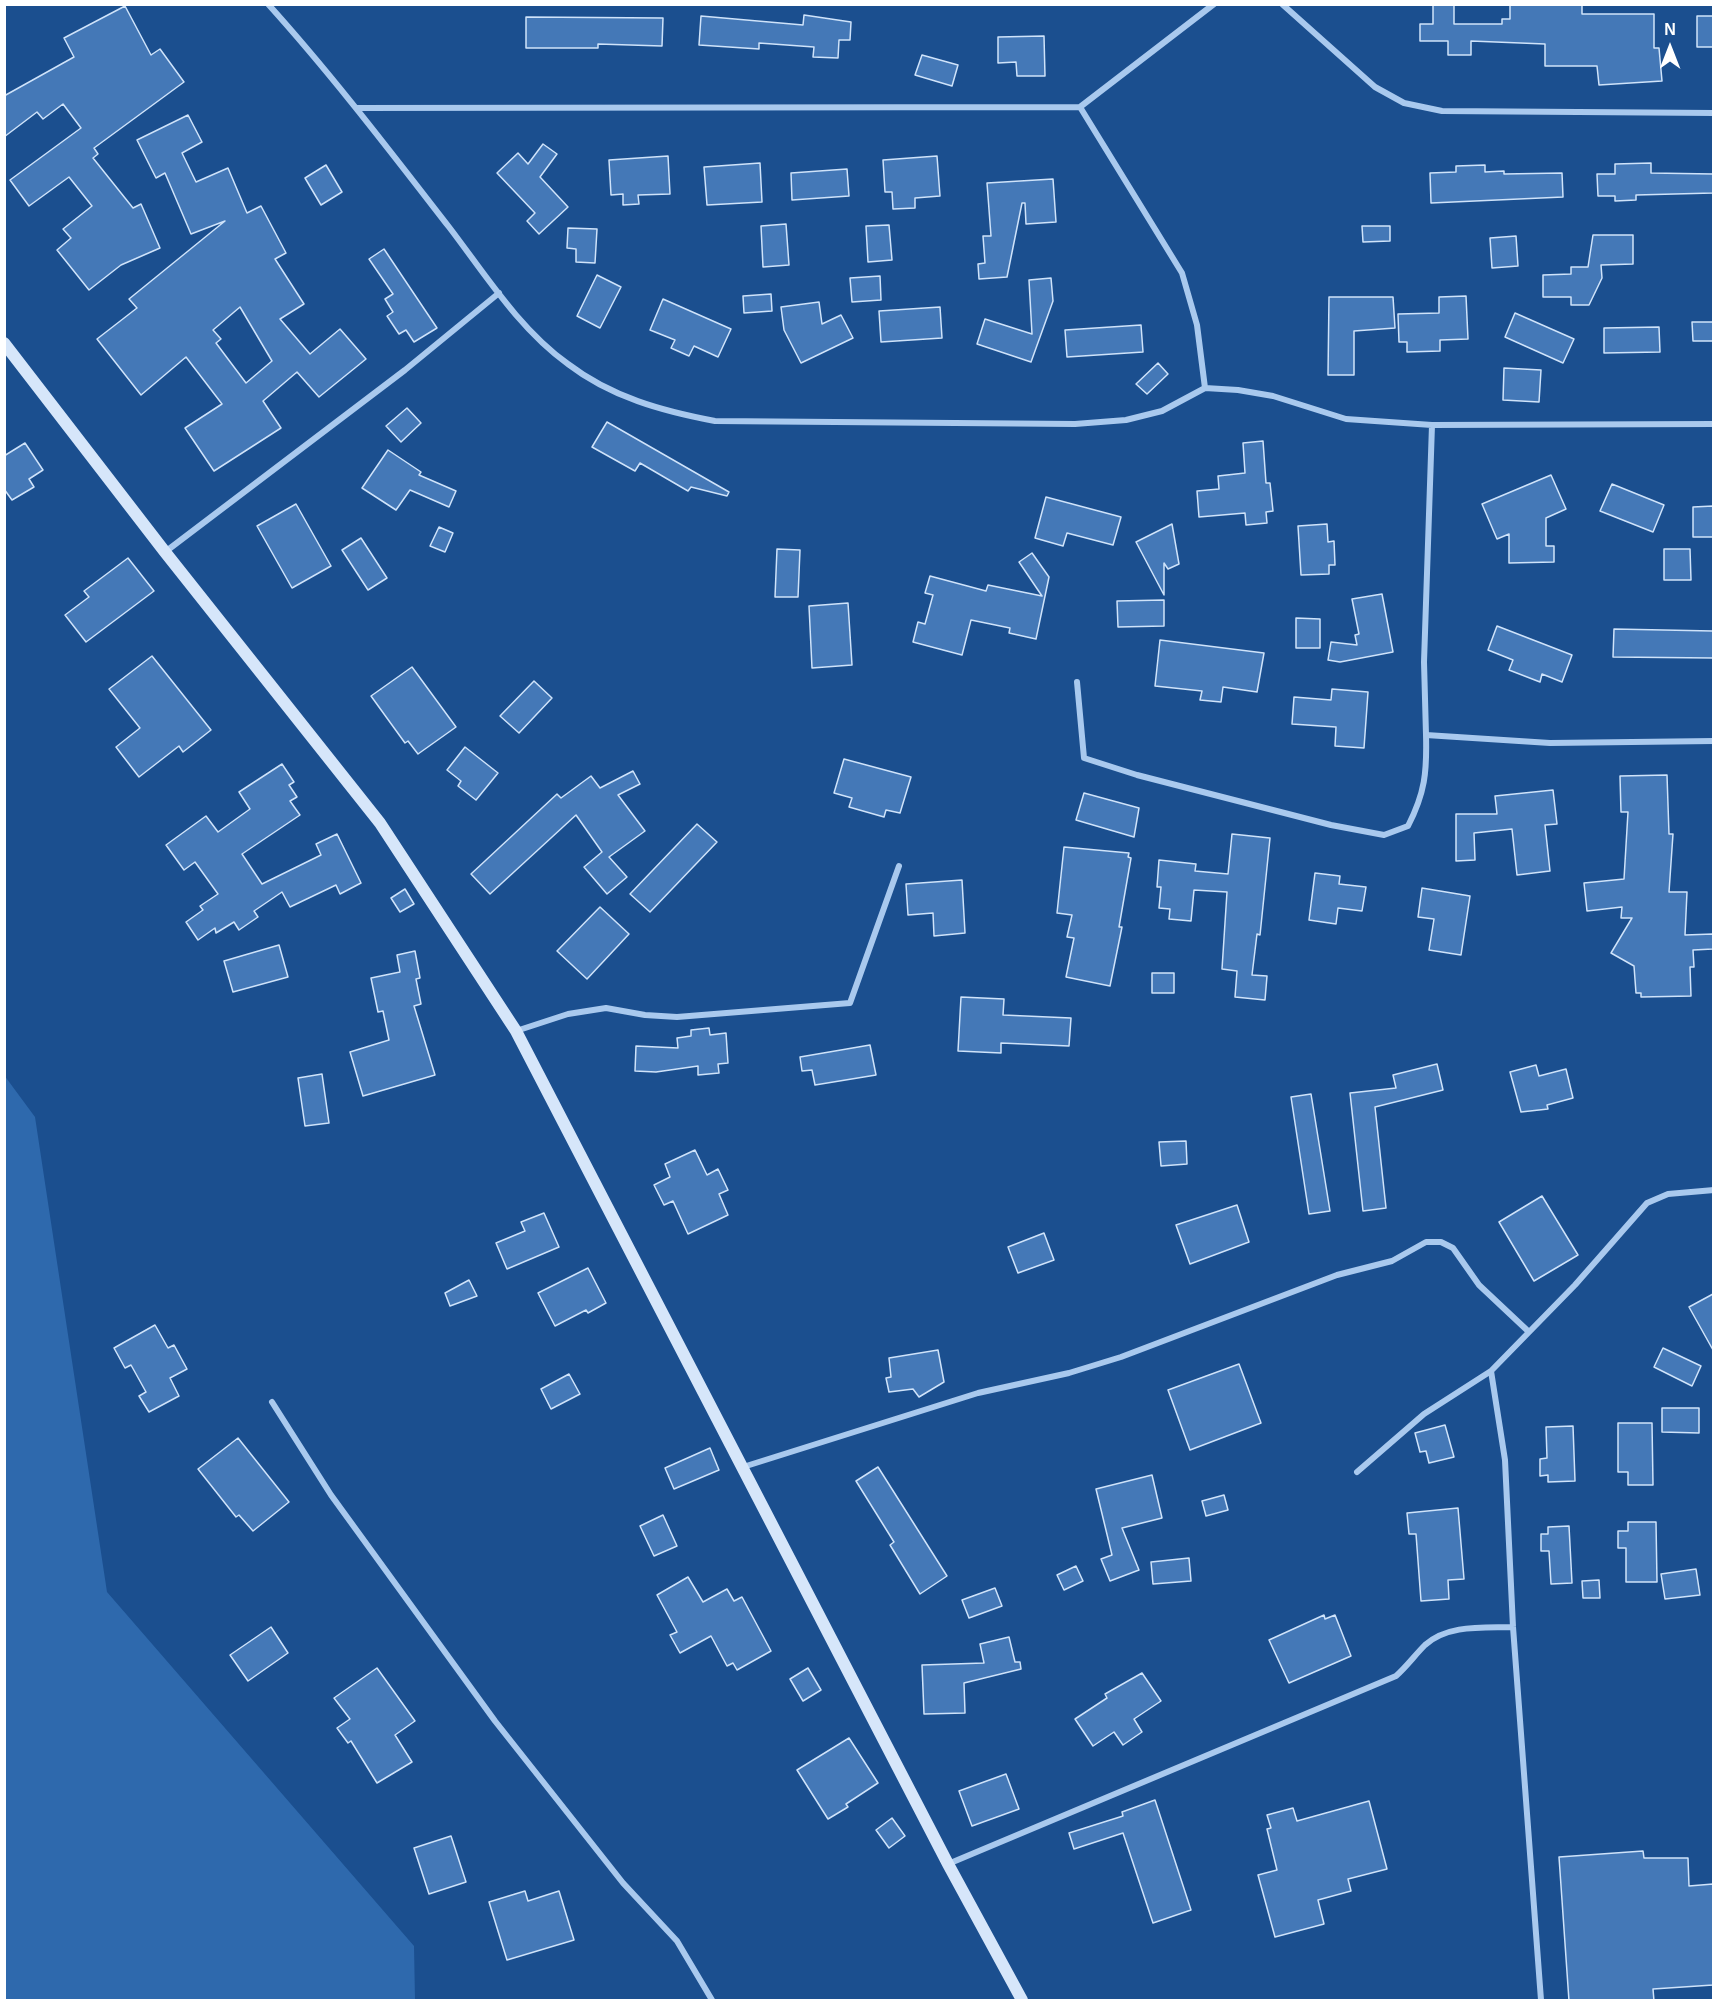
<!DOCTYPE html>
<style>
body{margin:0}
#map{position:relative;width:1718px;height:2005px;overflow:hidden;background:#1b4f8f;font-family:Helvetica,sans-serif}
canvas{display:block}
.frame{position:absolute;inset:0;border:6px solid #fff;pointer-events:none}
.north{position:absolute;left:1640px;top:18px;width:60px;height:60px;-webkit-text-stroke:4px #1b4f8f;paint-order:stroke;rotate:0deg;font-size:16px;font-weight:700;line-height:24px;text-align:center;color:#fff}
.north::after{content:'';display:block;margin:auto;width:21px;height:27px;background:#fff;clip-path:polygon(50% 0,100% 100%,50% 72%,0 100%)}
</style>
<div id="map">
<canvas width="1718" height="2005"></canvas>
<div class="frame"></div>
<div class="north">N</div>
</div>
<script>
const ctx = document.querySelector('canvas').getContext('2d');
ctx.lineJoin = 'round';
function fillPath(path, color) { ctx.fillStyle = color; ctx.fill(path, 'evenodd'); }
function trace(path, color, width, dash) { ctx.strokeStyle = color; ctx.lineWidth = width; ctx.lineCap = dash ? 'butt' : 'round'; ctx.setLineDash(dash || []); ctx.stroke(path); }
fillPath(new Path2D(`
 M4,1075L35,1117L107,1592L414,1946L415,2000H5Z`), '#2e69ad');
const building = new Path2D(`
 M1510,4H1582V14H1654V48H1659L1662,81L1599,85L1597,66H1545V44L1471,41V55H1448V41H1420V24H1433V5H1454V24H1502V19H1510Z
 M125,6L151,55L160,49L184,82L94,148L98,154L93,158L133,208L141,204L160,248L121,265L89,290L57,250L71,238L63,229L92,206L69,177L29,206L10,180L81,128L63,104L43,119L37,112L4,137V96L74,57L64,38Z
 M804,15L851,22L850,40H839L838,58L813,57L814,47L759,43V49L699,45L701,16L803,25Z
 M1697,16H1713V47H1697Z
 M526,17L663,18L662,46L598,44V48H526Z
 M1044,36L1045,76H1017L1016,62L998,63V37Z
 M922,55L958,65L952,86L915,75Z
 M188,115L202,142L182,153L196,182L228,168L247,213L261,206L286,253L275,259L304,304L280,319L310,354L340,329L366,359L319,397L297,372L263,401L281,428L214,471L185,428L222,404L186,357L141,395L97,339L137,308L129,299L225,221L191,234L165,173L156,178L137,140ZM240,307L272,361L246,383L216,343L221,339L213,330Z
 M543,144L557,154L540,177L568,207L539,234L527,221L535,213L497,173L518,153L528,164Z
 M668,156L670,194L638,195L639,204L623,205V194L611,195L609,160Z
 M937,156L940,196L915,198V208L893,209L892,192H885L883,160Z
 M760,163L762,202L707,205L704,167Z
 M1651,163V173L1713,174V193L1636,195V200L1615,201V196H1598L1597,174H1615V164Z
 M326,165L342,192L321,205L305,178Z
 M1485,165V172L1504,171V174L1562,173L1563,197L1431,203L1430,173L1456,172V166Z
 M847,169L849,196L792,200L791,173Z
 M1053,179L1056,222L1026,224L1025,203H1022L1007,277L979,279L978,264L985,263L983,236H991L987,183Z
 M786,224L789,265L763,267L761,226Z
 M889,225L892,260L868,262L866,226Z
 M1362,226H1390V241L1363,242Z
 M568,228L597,229L595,263L576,262V249L567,248Z
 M1593,235H1633V264L1601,265L1602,278L1589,305H1571V297H1543V275L1571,274V267H1588Z
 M1516,236L1518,266L1492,268L1490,238Z
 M384,249L437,328L414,342L406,330L399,334L387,316L393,312L385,299L393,294L369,259Z
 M597,275L621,287L600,328L577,316Z
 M880,276L881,300L852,302L850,278Z
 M1051,278L1053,301L1031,362L977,344L985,319L1032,334L1029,280Z
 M771,294L772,311L744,313L743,296Z
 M1466,296L1468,339L1440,340V351L1407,352V342H1399L1398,314L1439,313V297Z
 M1329,297H1393L1395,328L1354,331V375H1328Z
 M663,299L731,329L718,357L694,346L689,356L671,348L675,340L650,330Z
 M819,302L822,324L841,315L853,338L801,363L784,330L781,307Z
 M940,307L942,338L881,342L879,311Z
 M1515,313L1574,339L1563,363L1505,337Z
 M1692,322H1713V341H1693Z
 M1141,325L1143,352L1067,357L1065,330Z
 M1659,327L1660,352L1604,353V328Z
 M1158,363L1168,374L1147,394L1136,384Z
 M1504,368L1541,370L1539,402L1503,400Z
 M407,408L421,423L401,442L386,426Z
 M607,422L729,492L727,496L691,487L688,491L640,463L635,471L592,447Z
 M1263,441L1266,483H1270L1273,511L1266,512L1267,523L1246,525L1245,513L1199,517L1197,491L1219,489L1218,476L1245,473L1243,443Z
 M25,443L43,470L29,479L34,487L12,500L4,489V456Z
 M388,450L421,472L419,475L456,491L449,507L410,490L396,510L362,488Z
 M1551,475L1566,509L1546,518V546H1554V562L1509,563V534L1497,539L1482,504Z
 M1612,484L1664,505L1653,532L1600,511Z
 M1046,497L1121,517L1113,545L1067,533L1063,546L1035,538Z
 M296,504L331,566L292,588L257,526Z
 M1713,506V537H1693V507Z
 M1172,524L1179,564L1168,569L1164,563V595L1136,542Z
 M1327,524L1328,542L1334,541L1335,565H1329V574L1301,575L1298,526Z
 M439,527L453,533L445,552L430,546Z
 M361,538L387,578L368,590L342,550Z
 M777,549L800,550L798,597H775Z
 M1664,549H1690L1691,580H1664Z
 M1032,553L1049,577L1036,639L1009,633L1010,628L971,620L962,655L913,642L918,622L925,624L933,595L925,593L930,576L986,591L988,585L1042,596L1019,562Z
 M128,558L154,591L86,642L65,615L89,597L84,591Z
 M1382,594L1393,652L1340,662L1328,660L1331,642L1357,645L1355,635L1359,634L1352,599Z
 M1164,600V626L1118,627L1117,601Z
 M848,603L852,665L812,668L809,606Z
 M1296,618L1320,619V648H1296Z
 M1497,626L1572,655L1562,682L1542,674L1540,682L1509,670L1513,660L1488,650Z
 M1614,629L1713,631V658L1613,657Z
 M1160,640L1264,653L1257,692L1223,687L1221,702L1200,700L1202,691L1155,686Z
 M152,656L211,730L183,752L179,746L139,777L116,747L140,728L109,689Z
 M412,667L456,727L418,754L408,741L405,743L371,696Z
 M534,681L552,698L519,733L500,716Z
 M1332,689L1368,692L1364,748L1335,746L1336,727L1292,724L1294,697L1331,700Z
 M465,747L498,773L476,800L458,786L461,781L447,770Z
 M844,759L911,777L900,813L886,810L884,817L849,807L852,798L834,793Z
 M282,764L294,782L289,785L297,797L290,801L300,815L242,854L262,884L321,855L316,844L337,834L361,883L340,894L336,885L290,907L282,892L254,911L258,917L239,930L234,922L216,933L215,928L198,940L186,922L203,910L200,906L218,894L195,862L184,870L166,845L206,816L218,832L250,809L239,792Z
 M633,771L640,784L618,795L645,831L609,857L627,877L607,894L584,867L602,852L576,815L490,894L471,874L557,794L561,798L591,776L600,788Z
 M1667,775L1669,834H1673L1669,892H1687L1685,935L1713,934V949L1693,950L1694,967H1690L1691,996L1641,997V993H1636L1634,966L1611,953L1632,918H1621L1622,907L1587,911L1584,883L1624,879L1628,812H1621L1620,776Z
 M1553,790L1557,824L1545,825L1550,871L1517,875L1512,829L1474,833L1475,860L1456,861V814H1497L1495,796Z
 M1084,793L1139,808L1134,837L1076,820Z
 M697,824L717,842L650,912L630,894Z
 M1232,834L1270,838L1260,935L1257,934L1252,975L1267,976L1265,1000L1235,997L1237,971L1222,969L1227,892L1194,890L1191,921L1169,919L1170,909L1159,908L1161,887H1157L1159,860L1196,864L1195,871L1228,874Z
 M1064,847L1129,853L1128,857L1131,858L1119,927H1122L1110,986L1066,977L1074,938L1067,937L1072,915L1057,913Z
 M1315,873L1340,876L1339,884L1366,887L1362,911L1338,908L1336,924L1309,920Z
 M962,880L965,933L934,936L933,913L908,915L906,884Z
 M1422,888L1470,896L1461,955L1429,950L1434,919L1418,917Z
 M405,889L414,904L400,912L391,898Z
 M600,907L629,934L587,979L557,951Z
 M279,945L288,977L233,992L224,961Z
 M415,951L420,978L416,979L421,1004L414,1006L435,1075L363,1096L350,1052L389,1040L383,1011L378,1012L371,978L400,972L397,955Z
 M1152,973H1174V993H1152Z
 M961,997L1004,999L1003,1015L1071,1018L1069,1046L1001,1043V1053L958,1051Z
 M709,1028L710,1035L726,1033L728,1063L718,1064L719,1073L698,1075V1066L656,1072L635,1071L636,1046L678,1048L677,1038L691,1036V1030Z
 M870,1045L876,1075L815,1085L812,1070L802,1071L800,1057Z
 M1437,1064L1443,1090L1375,1107L1386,1208L1363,1211L1350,1093L1396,1088L1393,1075Z
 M1536,1065L1539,1076L1566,1069L1573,1098L1547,1105L1548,1109L1521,1112L1510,1072Z
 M322,1074L329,1123L305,1126L298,1078Z
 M1311,1094L1330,1211L1309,1214L1291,1097Z
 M1186,1141L1187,1164L1161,1166L1159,1142Z
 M695,1150L707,1175L718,1169L728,1190L719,1194L728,1215L688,1234L673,1201L664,1205L654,1185L670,1177L665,1164Z
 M1542,1196L1578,1255L1534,1281L1499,1222Z
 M1237,1205L1249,1242L1190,1264L1176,1225Z
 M544,1213L559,1247L507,1269L496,1243L525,1231L521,1222Z
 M1044,1233L1054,1260L1018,1273L1008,1247Z
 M588,1268L606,1303L588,1313L586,1310L555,1326L538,1293Z
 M469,1280L477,1296L450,1306L445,1293Z
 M1713,1294V1350L1689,1307Z
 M155,1325L168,1348L174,1345L187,1369L170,1378L179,1396L149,1412L139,1396L146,1392L131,1365L125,1368L114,1348Z
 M1663,1348L1701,1366L1692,1386L1654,1367Z
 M938,1350L944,1382L919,1397L913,1389L889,1392L886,1378L891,1377L889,1358Z
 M1239,1364L1261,1423L1190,1450L1168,1390Z
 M569,1374L580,1394L551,1409L541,1389Z
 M1662,1408H1699V1433L1662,1432Z
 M1618,1423H1652L1653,1485H1628V1472H1618Z
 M1445,1425L1454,1457L1429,1463L1426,1451L1420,1452L1415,1433Z
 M1573,1426L1575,1481L1548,1482V1475L1540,1476V1459L1547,1458L1546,1427Z
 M238,1438L289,1502L253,1531L239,1515L236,1517L198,1469Z
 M710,1448L719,1470L674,1489L665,1468Z
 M878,1467L947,1576L920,1594L890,1545L894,1542L856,1481Z
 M1152,1475L1162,1518L1122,1528L1139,1570L1110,1581L1101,1559L1112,1555L1096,1489Z
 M1224,1495L1228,1510L1206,1516L1202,1501Z
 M1458,1508L1464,1579L1448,1580L1449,1599L1421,1601L1416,1534H1409L1407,1513Z
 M663,1515L677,1546L654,1556L640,1526Z
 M1628,1522H1656L1657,1582H1626V1548H1618V1531H1628Z
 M1569,1526L1572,1583L1551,1584L1549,1551H1541V1534H1548V1527Z
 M1189,1558L1191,1581L1153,1584L1151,1562Z
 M1076,1566L1083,1581L1064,1590L1057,1575Z
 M1696,1569L1700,1595L1665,1599L1661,1574Z
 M688,1577L703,1602L727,1589L734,1601L742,1597L771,1651L737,1670L733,1663L727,1666L711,1636L680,1653L670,1635L677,1632L657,1595Z
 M1599,1580L1600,1598H1583L1582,1581Z
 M995,1588L1002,1606L969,1618L962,1600Z
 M1324,1615L1325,1619L1335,1615L1351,1656L1289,1683L1269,1640Z
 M271,1627L288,1653L248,1681L230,1655Z
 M1009,1637L1015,1662H1020L1021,1669L964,1683L965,1713L924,1714L922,1665L984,1663L980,1644Z
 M377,1668L415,1721L395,1735L412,1762L377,1783L351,1741L348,1743L337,1728L350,1719L334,1698Z
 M808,1668L821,1690L803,1701L790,1679Z
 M1142,1673L1161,1701L1134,1719L1142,1732L1123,1745L1114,1732L1093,1746L1075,1719L1107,1698L1105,1694Z
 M849,1738L878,1783L846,1804L848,1807L828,1819L797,1770Z
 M1006,1774L1019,1809L972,1826L959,1791Z
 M1155,1800L1191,1910L1153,1923L1123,1833L1074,1849L1069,1833L1123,1816L1122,1812Z
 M1369,1801L1387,1869L1348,1879L1351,1891L1318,1900L1324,1924L1275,1937L1258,1875L1277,1870L1267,1829L1271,1828L1267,1815L1293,1808L1297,1821Z
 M892,1818L905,1836L889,1848L876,1830Z
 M451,1836L466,1882L429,1894L414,1848Z
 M1643,1851L1644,1858H1688L1689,1886L1713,1884V1985L1653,1989L1654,2001H1569L1559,1857Z
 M525,1891L528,1901L559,1891L574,1940L507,1960L489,1902Z`);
fillPath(building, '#4478b7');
trace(building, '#cfe3fa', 1.5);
trace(new Path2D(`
 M268,4C332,75 390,151 449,227C485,274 519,329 568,364C611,397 662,411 715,421L1075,424L1126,420L1162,411L1205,388L1238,390L1273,396L1346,419L1432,425
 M1282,4L1375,87L1404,103L1442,111L1714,113
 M1080,107L1214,4
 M357,108L1080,107L1182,273L1197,325L1205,388
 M1714,424L1432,425L1424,662L1426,735L1550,743L1714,741
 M165,552L405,370L499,293
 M1077,682L1084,758L1137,775L1331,825L1384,835L1408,826C1425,793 1427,772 1426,735
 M516,1031L568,1014L606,1008L645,1015L677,1017L850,1003L899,866
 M272,1402L331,1495L495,1721L623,1883L677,1941L712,2000
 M743,1467L978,1393L1069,1373L1121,1357L1337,1275L1392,1261L1426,1242H1441L1453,1248L1479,1285L1529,1332
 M1357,1472L1424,1414L1491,1371
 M948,1864L1396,1676C1407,1666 1415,1655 1425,1645C1448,1624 1484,1628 1513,1627
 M1541,2000L1513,1627L1505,1460L1491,1371L1575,1285L1647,1203L1668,1194L1714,1190`), '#a9c9ee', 6);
trace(new Path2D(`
 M4,343L165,552L380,823L516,1031L948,1864L1022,2000`), '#d6e6fa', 12);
</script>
